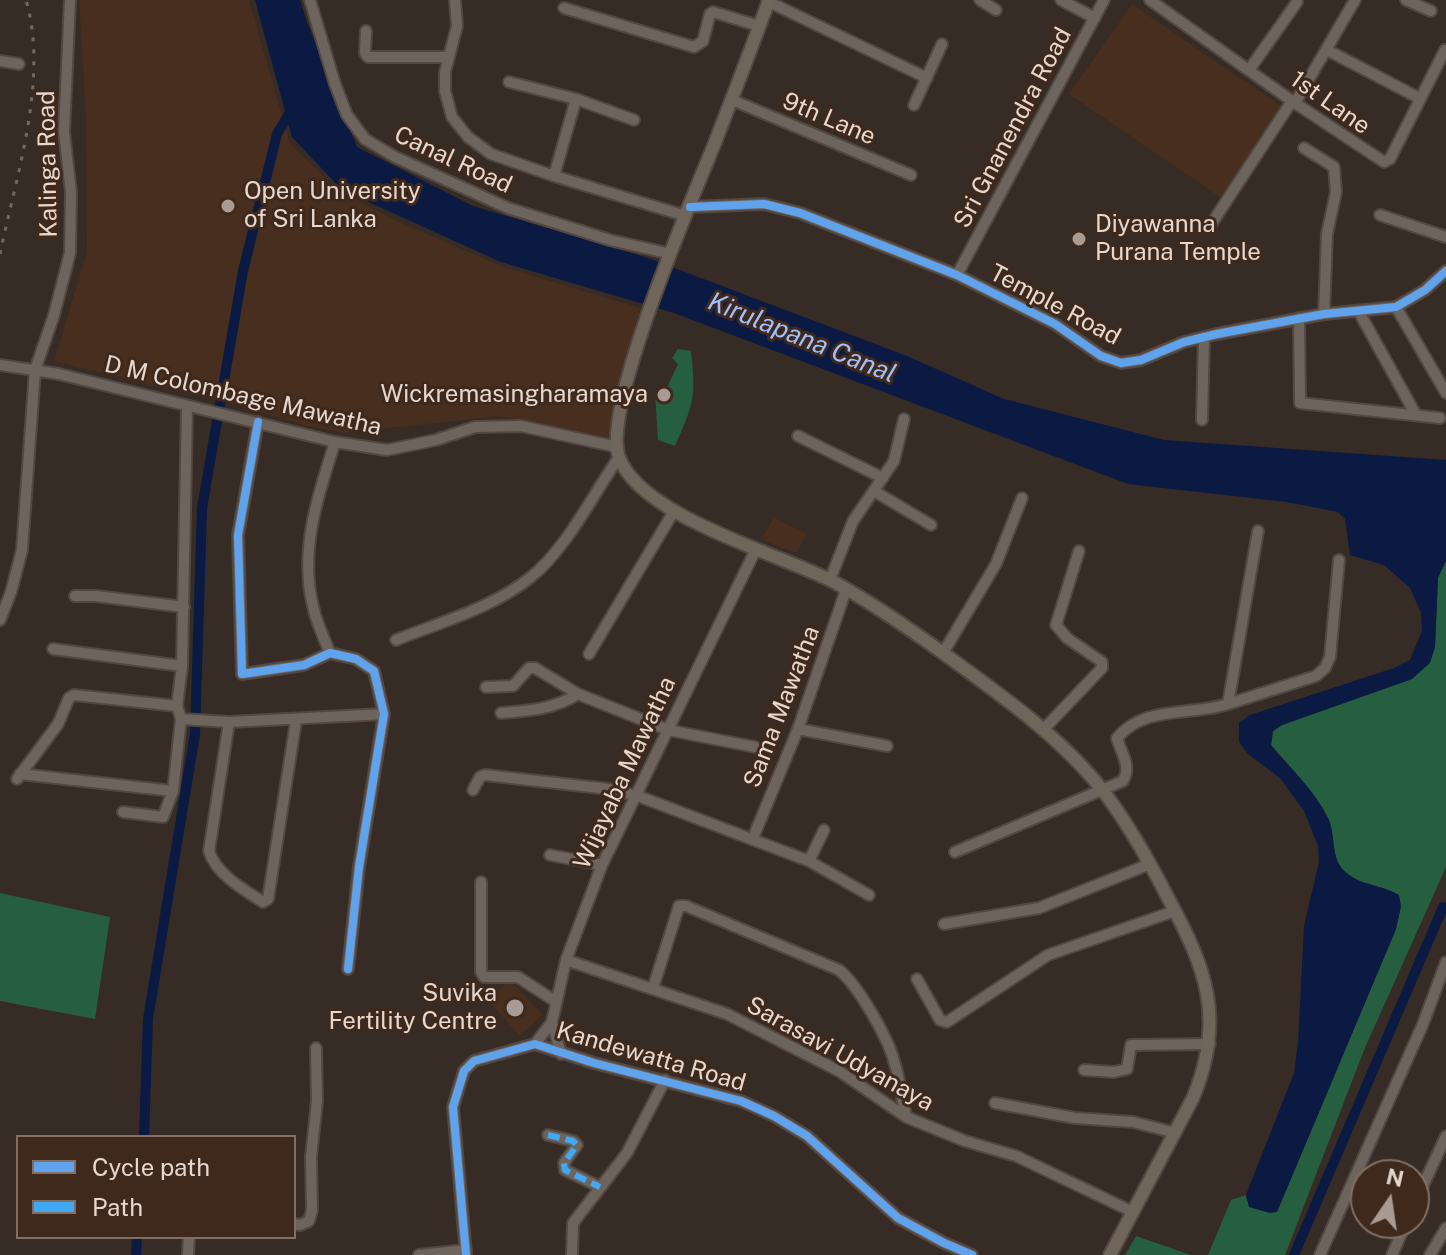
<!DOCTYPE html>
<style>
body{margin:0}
#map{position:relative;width:1446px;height:1255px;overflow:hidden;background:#372b25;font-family:"Public Sans",sans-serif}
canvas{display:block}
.legend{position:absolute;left:16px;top:1135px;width:280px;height:104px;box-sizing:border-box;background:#3f291d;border:2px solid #826f64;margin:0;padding:10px 14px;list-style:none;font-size:24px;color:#e6d7cf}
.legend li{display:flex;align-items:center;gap:16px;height:40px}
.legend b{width:40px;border:2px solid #826f64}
.north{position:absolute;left:1350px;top:1159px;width:80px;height:80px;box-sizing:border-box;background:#3f291d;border:2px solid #826f64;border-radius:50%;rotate:13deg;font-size:22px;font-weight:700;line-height:32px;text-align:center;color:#e6d7cf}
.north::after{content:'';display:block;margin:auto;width:28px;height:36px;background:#a99b94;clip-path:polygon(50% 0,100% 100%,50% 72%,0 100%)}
</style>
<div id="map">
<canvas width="1446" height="1255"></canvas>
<ul class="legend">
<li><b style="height:10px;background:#60a3ed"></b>Cycle path</li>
<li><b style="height:10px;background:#3fa9f5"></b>Path</li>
</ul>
<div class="north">N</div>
</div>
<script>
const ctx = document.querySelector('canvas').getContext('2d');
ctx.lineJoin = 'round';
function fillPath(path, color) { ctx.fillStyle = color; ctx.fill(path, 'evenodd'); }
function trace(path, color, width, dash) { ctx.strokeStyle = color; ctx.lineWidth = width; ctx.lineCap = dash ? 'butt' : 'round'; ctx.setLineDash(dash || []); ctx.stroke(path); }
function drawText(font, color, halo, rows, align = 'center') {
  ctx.font = font + ' "Public Sans",sans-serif'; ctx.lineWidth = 6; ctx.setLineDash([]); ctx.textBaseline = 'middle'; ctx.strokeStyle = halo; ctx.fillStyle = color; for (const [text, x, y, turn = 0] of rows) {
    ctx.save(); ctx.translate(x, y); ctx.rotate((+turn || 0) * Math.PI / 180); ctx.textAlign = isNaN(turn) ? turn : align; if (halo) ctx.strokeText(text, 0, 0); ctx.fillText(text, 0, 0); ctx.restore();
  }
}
fillPath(new Path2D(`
 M79,0H249L290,144L340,192L397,221L503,267L640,308L619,392L612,440L499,416L344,433L307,426L232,404L54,361L87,252L86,117Z
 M1132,4L1282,107L1220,197L1069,94Z
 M774,518L807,534L796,553L761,539Z
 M510,980L543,1015L520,1036L488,1001Z`), '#472e1f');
fillPath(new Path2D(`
 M678,349L691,351C696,397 694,403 675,446L658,440L655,393L664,394L678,364L672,358Z
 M1446,561V867L1364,1050L1285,1255H1208L1231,1200L1246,1195L1247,1201L1277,1212L1396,929L1401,906L1398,895C1383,885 1363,886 1347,874C1329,860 1337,838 1328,818C1315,791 1290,768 1271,745L1273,731L1282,725L1412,679L1435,647L1438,578L1440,569Z
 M0,893L110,917L95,1019L0,1001Z
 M1136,1236L1191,1255H1125Z`), '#265f40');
fillPath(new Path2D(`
 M255,0H300L307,22L357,147L473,206L648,258L907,356L1004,399L1164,440L1446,460V561L1438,578L1435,647L1430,663L1412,679L1282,725L1273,731L1271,745C1290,768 1315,791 1328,818C1337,838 1329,860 1348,874C1363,886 1383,885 1399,895L1401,906L1396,929L1277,1212L1270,1213L1249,1207L1246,1195L1294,1073L1298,1043L1304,926L1319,862L1318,846L1304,811L1280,778L1248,754L1239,742V723L1250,715L1394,668L1410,660L1422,631L1421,613L1410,588L1384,565L1350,555L1345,519L1338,512L1287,502L1128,484L674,313L501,262L342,190L292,137Z`), '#0a1a43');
trace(new Path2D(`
 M144,1137L148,1019L195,734L202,508L243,271L277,134L293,107
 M136,1255L137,1237
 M1294,1255L1443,907`), '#0a1a43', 10);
const minor = new Path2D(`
 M310,0L335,84L347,115L365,139L395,157L508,208L610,240L671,254
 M455,0L457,26L445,72V91L452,117L468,137L491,154L554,176L686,216
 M980,0L996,10
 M1061,0L1095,18
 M1150,0L1292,101L1384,162L1390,159L1445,50
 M1406,0L1431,11
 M769,2L927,78
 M564,8L694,47L703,41L710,14L713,12L759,26
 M366,31L365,53L368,57H449
 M1327,50L1419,98
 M0,61L19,64
 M1249,70L1297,2
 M509,82L576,99L634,120
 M732,100L911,175
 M1295,103L1355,0
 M914,105L942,44
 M1304,148L1334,167L1336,192L1327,234L1324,314
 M554,176L576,99
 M690,207L764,204L800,213L957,275L1055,324L1101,356L1121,363L1141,360L1184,342L1217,334L1324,314L1396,307L1425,290L1446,271
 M1380,215L1446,237
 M1212,223L1292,101
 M957,275L1104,0
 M1396,307L1446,393
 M1359,312L1416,415
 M1299,318L1300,403L1440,418
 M0,365L59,374L335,442L387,450L436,440L475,427L521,426L617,447
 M1202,420L1204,337
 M258,422L238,535L242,674L304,665L330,653L356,659L374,671L384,714L359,867L348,969
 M798,436L883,478
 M874,491L931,525
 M830,580L853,521L894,461L904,419
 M75,596H96L184,607
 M0,620L11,592L22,550L35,370L54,315L70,253L71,192L64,132L70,0
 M396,640C441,622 493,608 531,577C566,549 593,495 619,457
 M53,649L182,666
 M330,653C324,638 316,622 313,606C299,551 318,495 335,442
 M943,653L996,564L1022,498
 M589,654L674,511
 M486,687L513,686L529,668H535L578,694L668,730L755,747
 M1228,704L1316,676L1325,668L1330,657L1339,560
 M501,713C529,711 554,709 578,694
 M181,719L229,722L384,714
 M229,722L209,851C216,874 244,890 263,902L268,899L296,721
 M798,729L887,746
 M1043,730L1102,668V662L1067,638L1056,625L1079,551
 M20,774L173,791
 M17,779L58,724L69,698L74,695L177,706
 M473,790L480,777L485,775L609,789L638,796L809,861L869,895
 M123,812L163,817L173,791L181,719L177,706L182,666L187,406
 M753,838L798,729L846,590
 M955,852L1123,781C1132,765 1121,754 1117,738C1144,705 1191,716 1228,704L1258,531
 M550,855L602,865
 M809,861L824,830
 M481,882V972L484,977H518L555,1001
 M944,924L1039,908L1150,864
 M566,960L727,1014L839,1071L906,1117L965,1141L1016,1156L1133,1212
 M917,979L940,1020L947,1022L1048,955L1175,911
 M653,988L679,906H686L839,970C858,985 888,1038 894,1061C900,1079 902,1099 906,1117
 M552,1022L561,1054
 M535,1044L552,1022L566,960L602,865L756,549
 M1084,1070L1114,1072L1127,1069L1131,1045L1210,1044
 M995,1103L1075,1118L1133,1122L1176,1133
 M548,1135L573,1141L577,1145L564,1163L565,1170L600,1187
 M1414,1205L1446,1136
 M294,1224L300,1225L309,1221L312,1210L311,1157L317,1101L316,1048
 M188,1255L189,1237
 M419,1255L466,1250
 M466,1255L453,1107L464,1071L474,1061L535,1044L594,1063L741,1101L774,1116L807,1136L898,1218L944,1243L972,1255
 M572,1255L573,1223L627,1153L665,1080
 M1320,1255L1423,1024L1446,962
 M1392,1255L1406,1223
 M1430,1255L1446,1228`);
const major = new Path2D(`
 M769,0C752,47 734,93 716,140C694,195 601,408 619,457C640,516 776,553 830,580C870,601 907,627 943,653C998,693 1057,734 1100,787C1126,820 1148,859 1167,896C1206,968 1226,1018 1193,1098L1110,1255`);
trace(minor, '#524741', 14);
trace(major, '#524741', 16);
trace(minor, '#6e645e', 10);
trace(major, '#70655a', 12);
trace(new Path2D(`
 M0,254C16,176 49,79 26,0`), '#736a65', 3, [4, 8]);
trace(new Path2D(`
 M548,1135L573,1141L577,1145L564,1163L565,1170L600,1187`), '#3fa9f5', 6, [12, 6]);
trace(new Path2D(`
 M690,207L764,204L800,213L957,275L1055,324L1101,356L1121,363L1141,360L1184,342L1217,334L1324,314L1396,307L1425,290L1446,271
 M258,422L238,535L242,674L304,665L330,653L356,659L374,671L384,714L359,867L348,969
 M466,1255L453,1107L464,1071L474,1061L535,1044L594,1063L741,1101L774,1116L807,1136L898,1218L944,1243L972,1255`), '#60a3ed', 8);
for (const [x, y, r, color] of [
 [228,206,8,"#a99b94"],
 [1079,239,8,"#a99b94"],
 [664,395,8,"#a99b94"],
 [515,1008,10,"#a99b94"]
]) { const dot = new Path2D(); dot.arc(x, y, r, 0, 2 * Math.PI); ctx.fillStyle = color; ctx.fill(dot); trace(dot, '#3f291d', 3); }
drawText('24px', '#e6d7cf', '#3f291d', [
 ["1st Lane",1330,103,35],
 ["9th Lane",829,119,23],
 ["Sri Gnanendra Road",1013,128,-62],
 ["Canal Road",453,160,25],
 ["Kalinga Road",48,164,-91],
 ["Temple Road",1055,305,28],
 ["D M Colombage Mawatha",243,396,13],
 ["Sama Mawatha",782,707,-69],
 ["Wijayaba Mawatha",625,773,-65],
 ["Sarasavi Udyanaya",840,1054,29],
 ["Kandewatta Road",651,1057,16]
]);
drawText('24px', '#e6d7cf', '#3f291d', [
 ["Open University",244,192],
 ["of Sri Lanka",244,220],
 ["Diyawanna",1095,225],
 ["Purana Temple",1095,253],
 ["Wickremasingharamaya",648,395,"right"],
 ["Suvika",497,994,"right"],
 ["Fertility Centre",497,1022,"right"]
], 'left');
drawText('italic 26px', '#a0bffe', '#3f291d', [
 ["Kirulapana Canal",802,338,22]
]);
</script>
